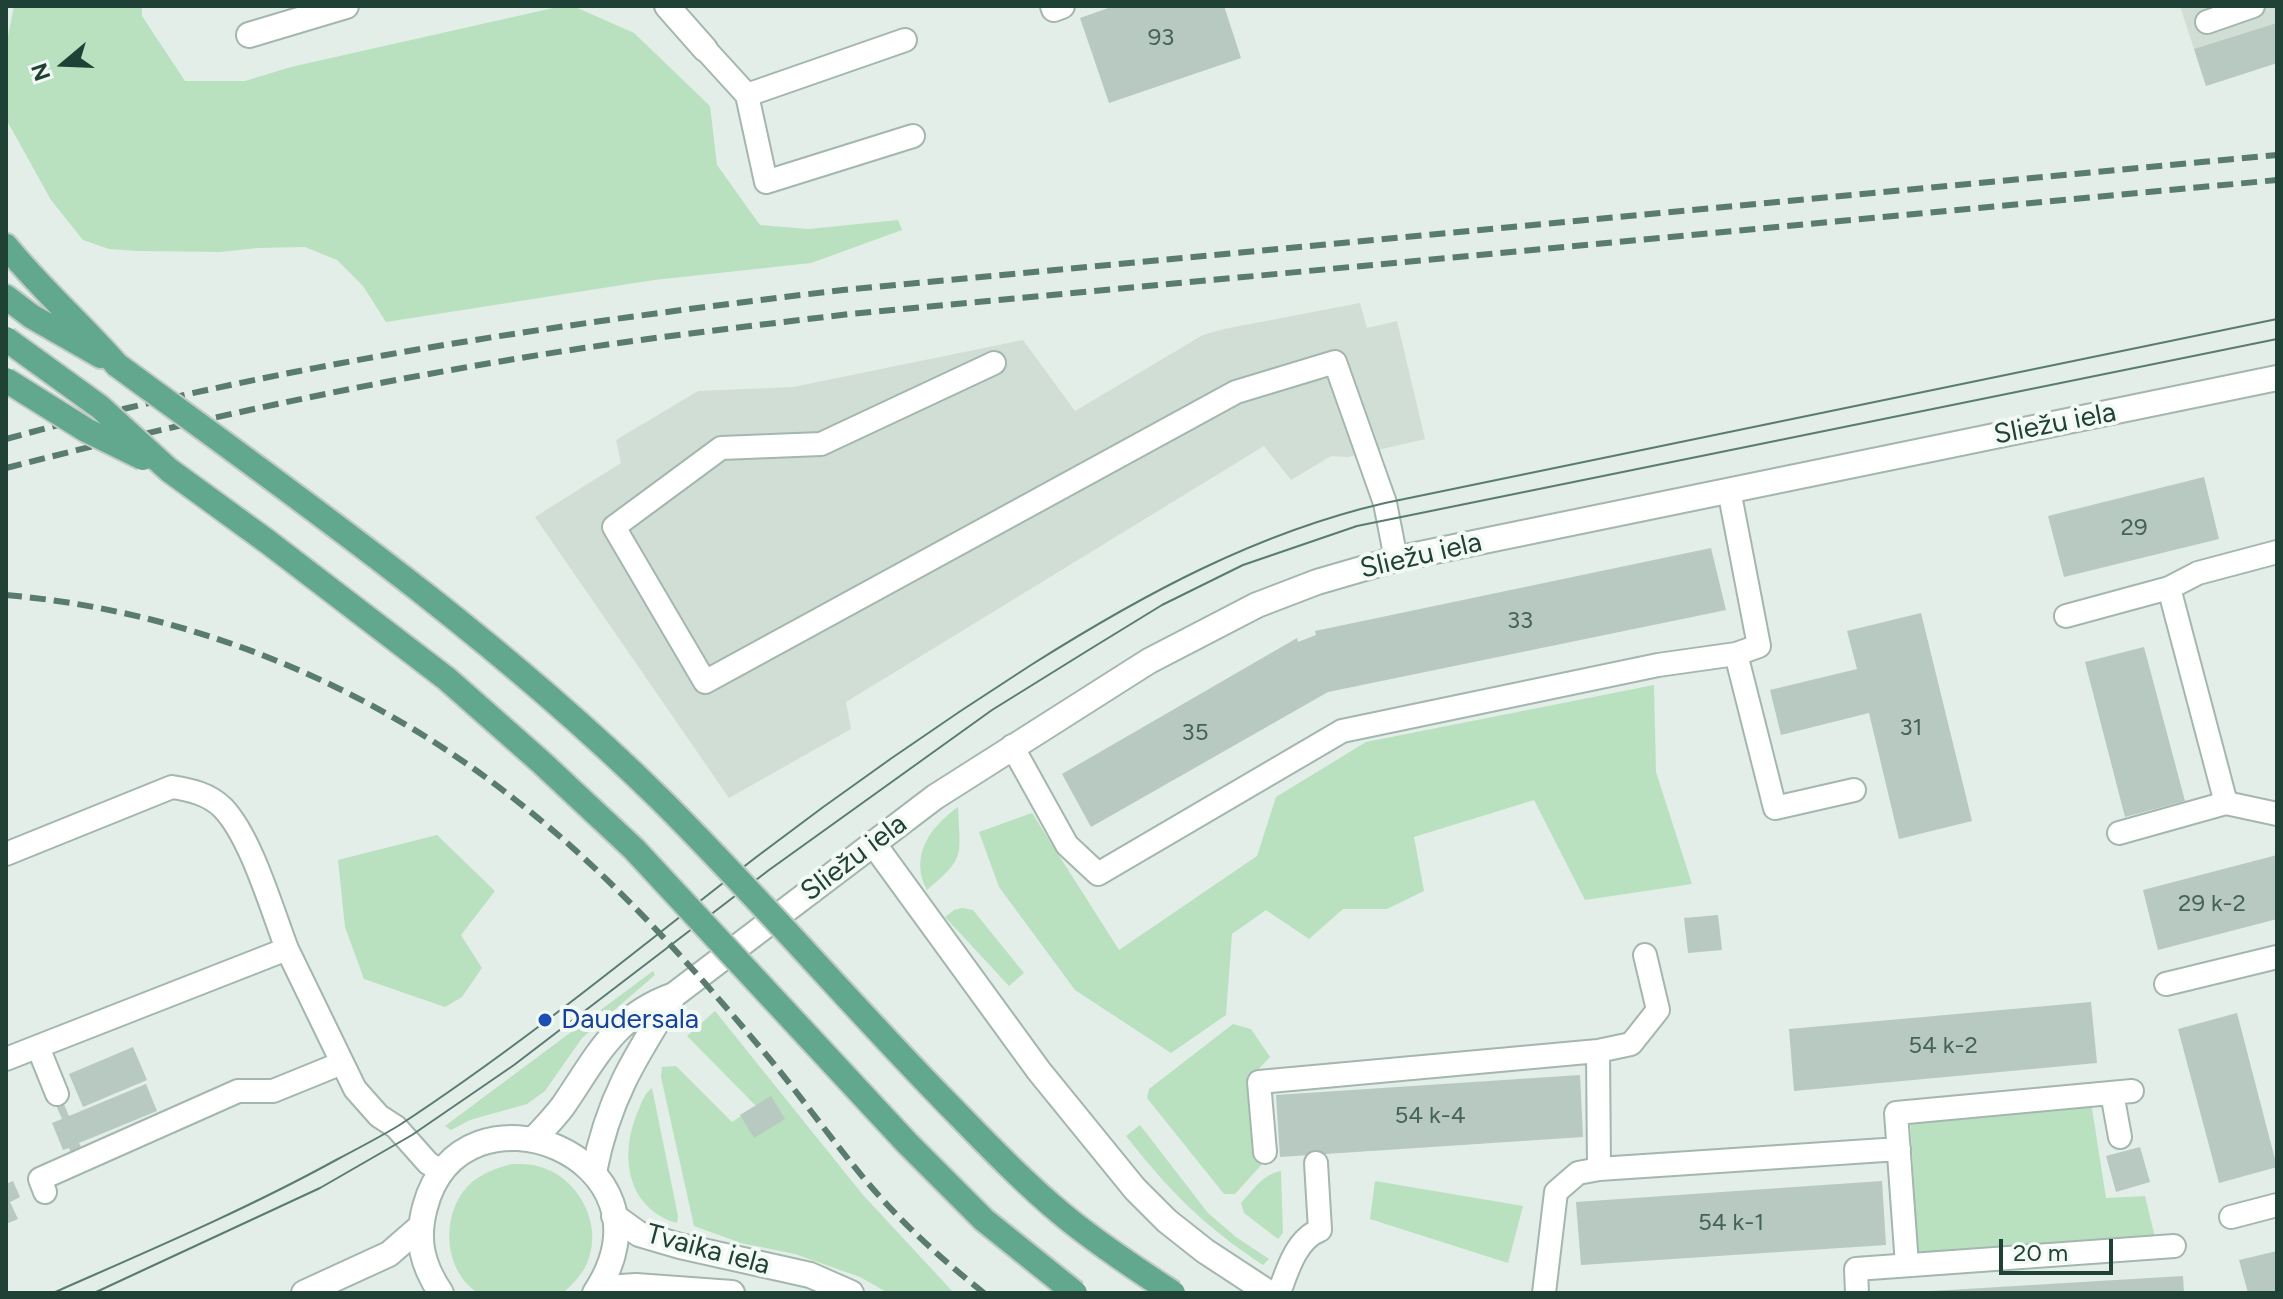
<!DOCTYPE html>
<meta charset="utf-8">
<style>
body{margin:0}
#map{position:relative;width:2283px;height:1299px;overflow:hidden;background:#e2eee7;font-family:Figtree,sans-serif}
canvas{display:block}
.frame{position:absolute;inset:0;border:8px solid #204135;pointer-events:none}
.north{position:absolute;left:24px;top:24px;width:80px;height:80px;-webkit-text-stroke:6px #f3faf6;paint-order:stroke;rotate:251deg;font-size:22px;font-weight:700;line-height:32px;text-align:center;color:#204135}
.north::after{content:'';display:block;margin:auto;width:28px;height:36px;background:#204135;clip-path:polygon(50% 0,100% 100%,50% 72%,0 100%)}
.scale{position:absolute;left:1999px;top:1239px;width:114px;height:36px;box-sizing:border-box;border:4px solid #204135;border-top:0;padding-left:10px;font-size:24px;line-height:28px;white-space:nowrap;color:#204135;-webkit-text-stroke:6px #f3faf6;paint-order:stroke}
</style>
<div id="map">
<canvas width="2283" height="1299"></canvas>
<div class="frame"></div>
<div class="north">N</div>
<div class="scale">20 m</div>
</div>
<script>
const ctx = document.querySelector('canvas').getContext('2d');
ctx.lineJoin = 'round';
function fillPath(path, color) { ctx.fillStyle = color; ctx.fill(path, 'evenodd'); }
function trace(path, color, width, dash) { ctx.strokeStyle = color; ctx.lineWidth = width; ctx.lineCap = dash ? 'butt' : 'round'; ctx.setLineDash(dash || []); ctx.stroke(path); }
function drawText(font, color, halo, rows, align = 'center') {
  ctx.font = font + ' Figtree,sans-serif'; ctx.lineWidth = 8; ctx.setLineDash([]); ctx.textBaseline = 'middle'; ctx.strokeStyle = halo; ctx.fillStyle = color; for (const [text, x, y, turn = 0] of rows) {
    ctx.save(); ctx.translate(x, y); ctx.rotate((+turn || 0) * Math.PI / 180); ctx.textAlign = isNaN(turn) ? turn : align; if (halo) ctx.strokeText(text, 0, 0); ctx.fillText(text, 0, 0); ctx.restore();
  }
}
fillPath(new Path2D(`
 M2180,6H2277V63L2206,86Z
 M1360,303L1367,328L1397,321L1425,439L1348,457L1331,456L1291,480L1264,446L846,702L851,729L729,798L535,517L621,463L616,440L698,391L793,387L1023,340L1075,411L1203,335L1224,329Z`), '#d0ded6');
fillPath(new Path2D(`
 M14,6H142V16L185,81H245L291,67L562,6H573L634,33L710,106L717,165L760,225L809,229L898,220L902,230L811,263L654,280L386,322L363,286L337,260L305,247L258,248L220,252L138,251L109,249L83,240L51,200L6,119V46Z
 M1654,685L1656,772L1692,884L1585,900L1534,800L1414,837L1424,891L1387,909H1343L1309,939L1266,910L1232,934L1226,1015L1171,1053L1075,990L999,887L979,832L1032,813L1119,950L1257,856L1276,797L1366,742Z
 M958,807C960,857 966,857 927,890C909,856 930,827 958,807Z
 M437,835L495,891L461,935L482,968L462,997L445,1007L364,979L345,927L338,860Z
 M962,908L973,910L1024,973L1009,986L945,917L954,910Z
 M653,971L655,975L582,1038L545,1091L527,1104L470,1120L451,1130L445,1126Z
 M715,1011L863,1195L954,1293H888L860,1277L795,1254L741,1243L694,1226L661,1077L662,1067L676,1066L732,1122L756,1106L687,1036Z
 M1233,1024L1251,1029L1270,1057L1251,1077V1107L1263,1163L1235,1194H1224L1147,1098L1149,1089Z
 M652,1088L678,1216L677,1223C625,1208 619,1152 639,1109C642,1101 645,1093 652,1088Z
 M2091,1102L2106,1198L2145,1196L2155,1237L1918,1254L1910,1118Z
 M1140,1125L1208,1213L1236,1237L1269,1259L1263,1265C1205,1227 1169,1191 1126,1136Z
 M512,1164C520,1164 530,1164 537,1166C576,1175 602,1220 589,1258C584,1273 574,1283 563,1293H478C442,1270 440,1210 472,1182C485,1172 497,1168 512,1164Z
 M1281,1171L1283,1233L1278,1239L1244,1213L1241,1203C1253,1190 1263,1174 1281,1171Z
 M1375,1181L1523,1206L1508,1263L1370,1219Z`), '#b9e1bf');
fillPath(new Path2D(`
 M1114,6H1224L1241,58L1109,103L1080,18Z
 M2277,23V63L2206,86L2194,49Z
 M2204,477L2219,539L2064,577L2048,516Z
 M1711,548L1726,610L1328,692L1091,827L1062,774L1297,638L1298,642L1316,635L1315,631Z
 M1921,613L1972,821L1899,839L1869,713L1781,735L1770,690L1857,669L1847,631Z
 M2144,647L2185,801L2125,817L2085,662Z
 M2277,855V919L2158,950L2143,890Z
 M1718,915L1722,950L1688,953L1684,918Z
 M2091,1002L2097,1063L1794,1091L1789,1029Z
 M2237,1013L2277,1167L2219,1183L2178,1029Z
 M133,1047L147,1080L83,1107L69,1074Z
 M1580,1075L1583,1137L1280,1157L1276,1095Z
 M146,1084L157,1111L79,1143L82,1149L71,1153L69,1148L63,1150L52,1123L62,1119L53,1098L60,1095L69,1116Z
 M771,1096L785,1119L754,1138L740,1115Z
 M2140,1147L2150,1182L2116,1192L2106,1156Z
 M13,1181L20,1197L10,1202L18,1219L6,1224V1184Z
 M1882,1181L1886,1245L1581,1265L1576,1202Z
 M2277,1251V1293H2248L2239,1260Z
 M2183,1276L2184,1293H1932V1291Z`), '#b7c9c0');
const service = new Path2D(`
 M2207,22L2253,6
 M705,49L747,95L766,182L913,136
 M747,95L905,40
 M994,363L821,444L721,448L614,527L705,682L1236,392L1335,362L1385,503L1396,559
 M2169,588L2226,803L2277,814
 M2066,616L2169,588L2198,573L2277,552
 M1736,654L1775,808L1854,790
 M1012,746L1067,845L1098,874L1342,731L1658,665L1736,654L1759,646L1729,490
 M2119,833L2226,803
 M6,854L172,787C191,790 209,794 223,808C251,837 272,910 287,949
 M2166,984L2277,957
 M38,1047L57,1094
 M6,1059L287,949L355,1089L379,1116L396,1127L428,1163L442,1172
 M2112,1093L2120,1137
 M1265,1152L1259,1082L1598,1051
 M1599,1169L1899,1149
 M45,1192L40,1179L238,1091H273L342,1063
 M2231,1217L2277,1205
 M1907,1265L1896,1113L2132,1091
 M1279,1293C1287,1271 1296,1239 1320,1230L1316,1163
 M1544,1293L1556,1192L1578,1173L1599,1169L1598,1051L1631,1044L1658,1010L1645,955
 M1857,1293L1856,1269L2174,1246`);
const minor = new Path2D(`
 M667,6L705,49
 M1053,6L1054,9L1062,6
 M249,35L346,6
 M873,843L1039,1071L1135,1189L1167,1221L1205,1251L1269,1293
 M534,1139C544,1128 554,1118 563,1106C596,1058 614,1016 674,995L935,797L1149,661L1257,605L1317,582L1396,559L2277,378
 M594,1172C608,1099 635,1057 674,995`);
const tertiary = new Path2D(`
 M614,1216L639,1234L680,1246L810,1275L851,1293
 M304,1293L389,1254L420,1227
 M441,1293C422,1265 416,1240 425,1207C461,1070 685,1157 595,1293
 M600,1293L621,1287L636,1286L732,1293`);
const primary = new Path2D(`
 M6,246C40,288 81,324 117,365
 M6,297L31,316L101,356`);
trace(service, '#a4b7ae', 26);
trace(minor, '#a4b7ae', 28);
trace(tertiary, '#a4b7ae', 28);
trace(primary, '#c1cac6', 28);
trace(service, '#fff', 22);
trace(minor, '#fff', 24);
trace(tertiary, '#fff', 24);
trace(primary, '#62a88f', 24);
trace(new Path2D(`
 M53,1293C148,1251 245,1210 336,1160C357,1149 378,1138 398,1126C522,1045 638,949 755,858C844,790 937,725 1031,665C1142,595 1256,533 1385,503L2277,319
 M94,1293L320,1188L412,1135L514,1065L769,870L992,710L1087,651L1162,605L1243,565L1357,526L2277,339`), '#5a7c70', 2);
trace(new Path2D(`
 M6,439C280,364 562,323 843,290L2277,155
 M6,468C170,426 335,389 503,361C618,341 734,328 850,314L2277,180
 M6,595C190,611 368,684 513,798C605,869 684,957 758,1045C796,1089 829,1137 867,1182C902,1223 941,1259 984,1293`), '#5a7c70', 6, [16, 8]);
const primaryBridge = new Path2D(`
 M6,339L100,407L169,470L268,542L447,679L541,762L634,849L907,1143L984,1220L1075,1293
 M117,365C304,502 493,635 659,798C758,896 849,1003 946,1102C984,1141 1022,1181 1063,1215C1098,1244 1136,1269 1173,1293
 M6,380L86,430L143,458`);
trace(primaryBridge, '#c1cac6', 28, []);
trace(primaryBridge, '#62a88f', 24);
for (const [x, y, r, color] of [
 [545,1020,8,"#1a4fb4"]
]) { const dot = new Path2D(); dot.arc(x, y, r, 0, 2 * Math.PI); ctx.fillStyle = color; ctx.fill(dot); trace(dot, '#f3faf6', 3); }
drawText('24px', '#466358', null, [
 ["93",1161,38],
 ["29",2134,528],
 ["33",1520,621],
 ["31",1911,728],
 ["35",1195,733],
 ["29 k-2",2212,904],
 ["54 k-2",1943,1046],
 ["54 k-4",1430,1116],
 ["54 k-1",1731,1223]
]);
drawText('28px', '#204135', '#f3faf6', [
 ["Sliežu iela",2055,424,-11],
 ["Sliežu iela",1421,556,-13],
 ["Sliežu iela",854,858,-37],
 ["Tvaika iela",708,1250,15]
]);
drawText('28px', '#164399', '#f3faf6', [
 ["Daudersala",561,1020]
], 'left');
</script>
